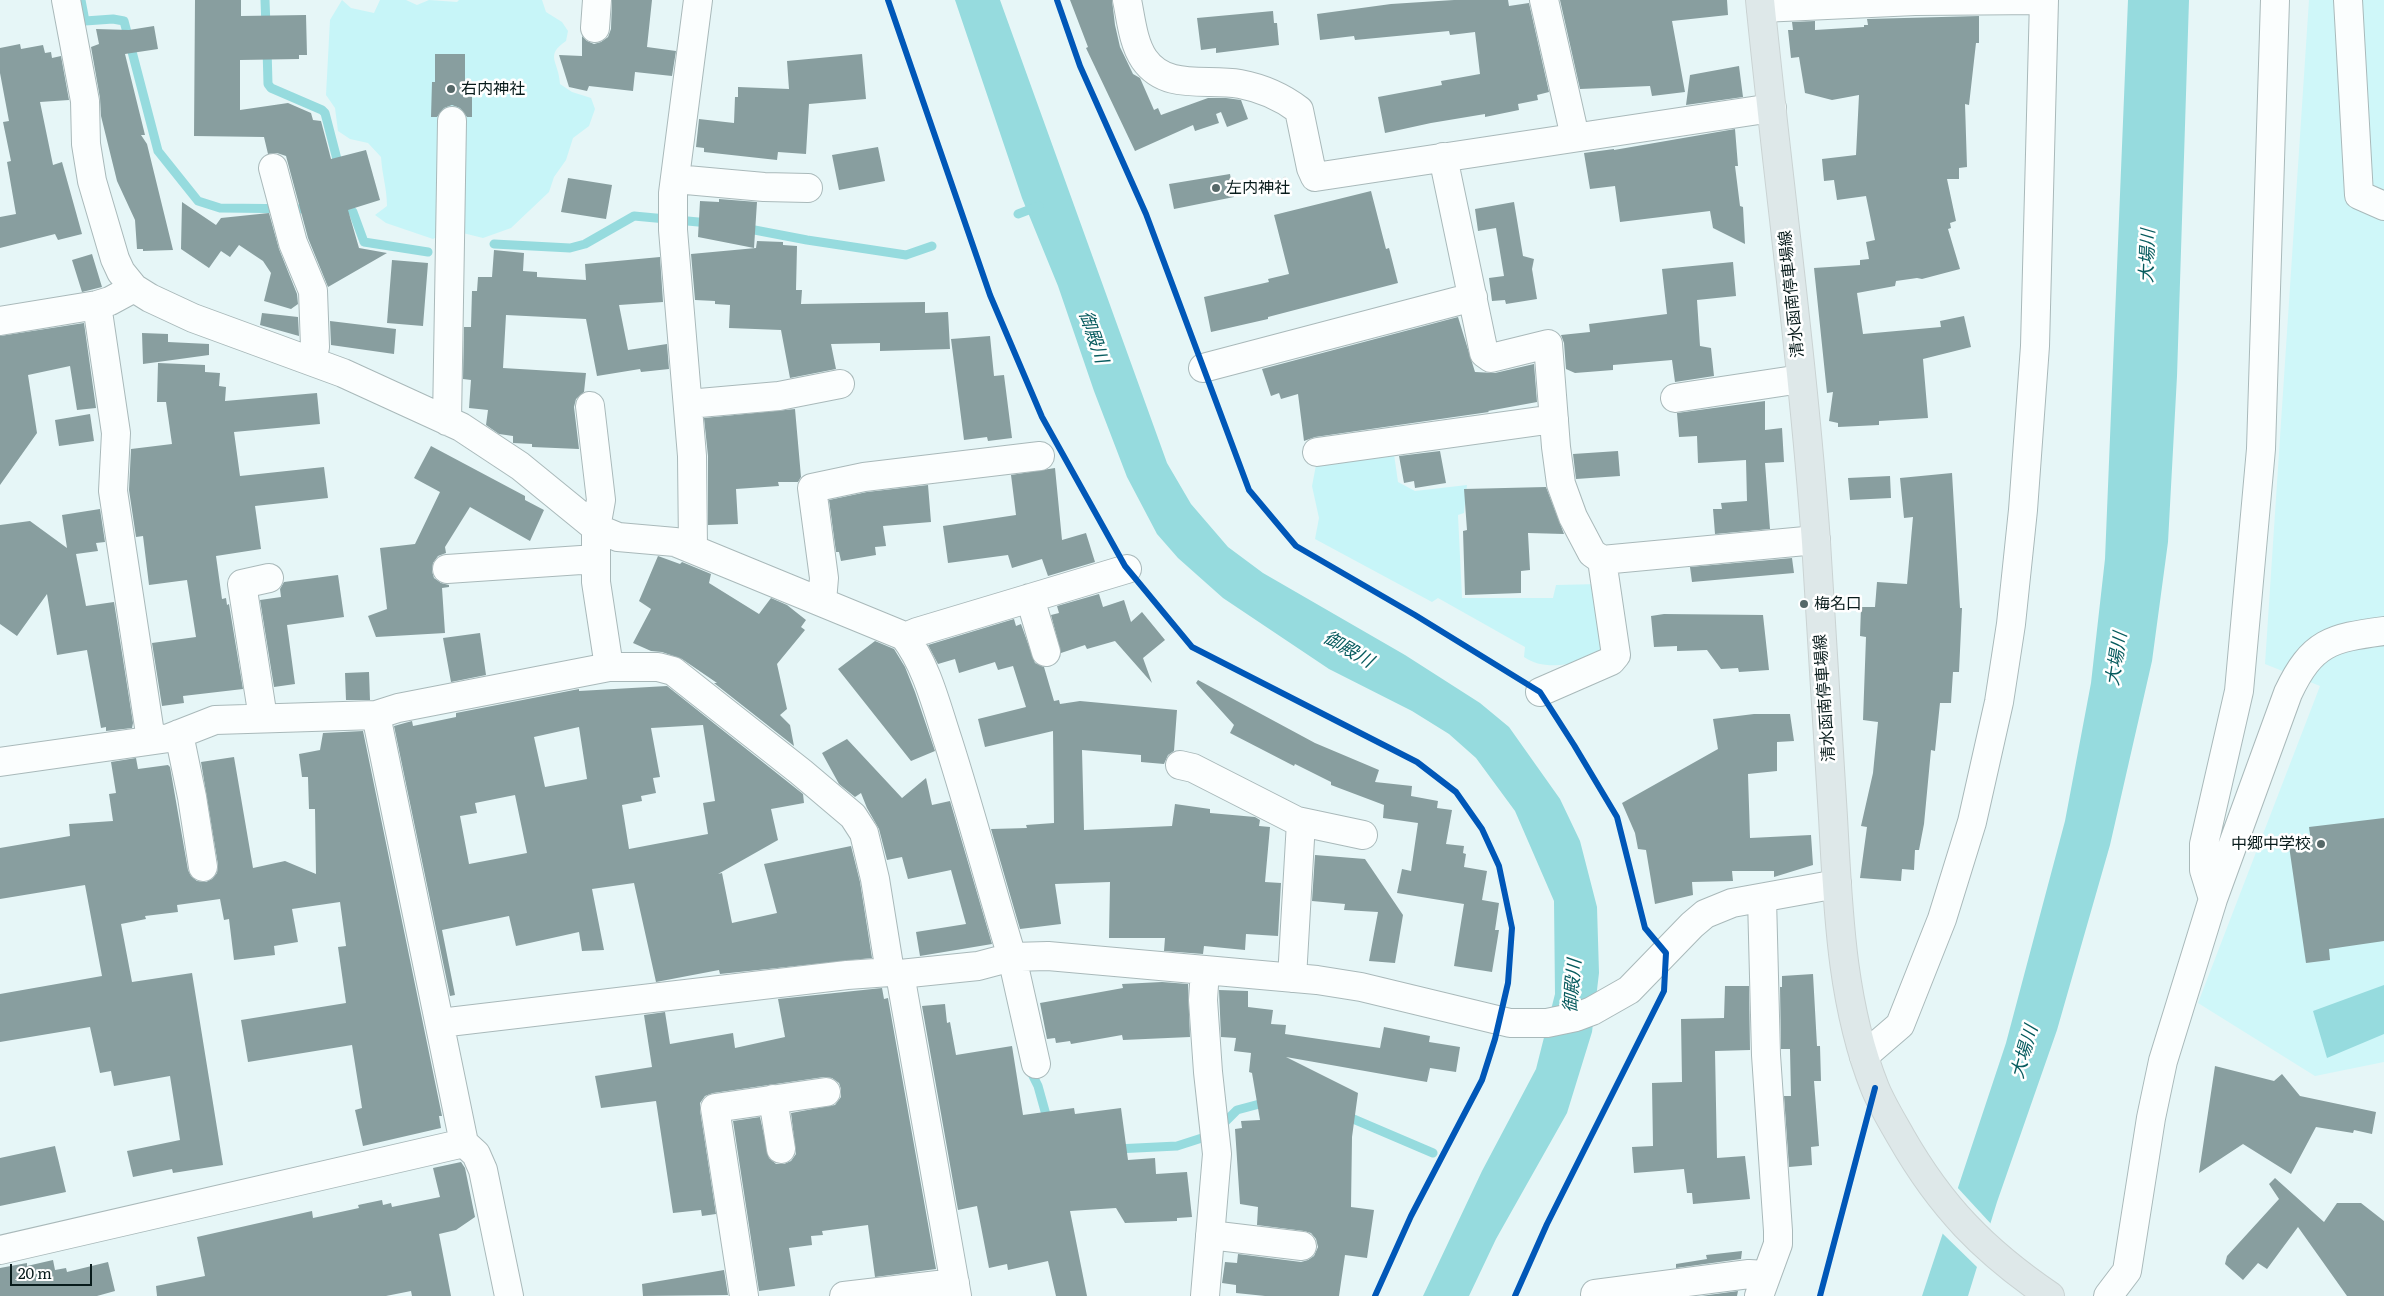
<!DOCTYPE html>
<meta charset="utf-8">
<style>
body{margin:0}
#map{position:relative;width:2384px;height:1296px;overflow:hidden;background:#e6f6f7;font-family:Literata,serif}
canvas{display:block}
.scale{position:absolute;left:10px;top:1264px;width:82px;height:22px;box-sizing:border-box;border:2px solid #081b1b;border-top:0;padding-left:6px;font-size:15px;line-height:18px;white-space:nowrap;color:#081b1b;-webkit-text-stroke:4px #fff;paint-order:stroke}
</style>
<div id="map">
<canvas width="2384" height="1296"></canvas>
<div class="scale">20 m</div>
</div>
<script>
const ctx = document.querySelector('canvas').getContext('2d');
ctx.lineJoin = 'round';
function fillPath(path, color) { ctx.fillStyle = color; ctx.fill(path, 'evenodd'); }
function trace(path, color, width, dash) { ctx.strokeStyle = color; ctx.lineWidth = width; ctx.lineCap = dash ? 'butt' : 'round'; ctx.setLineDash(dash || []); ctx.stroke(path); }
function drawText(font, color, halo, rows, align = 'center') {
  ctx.font = font + ' Literata,"Noto Sans JP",serif'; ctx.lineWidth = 5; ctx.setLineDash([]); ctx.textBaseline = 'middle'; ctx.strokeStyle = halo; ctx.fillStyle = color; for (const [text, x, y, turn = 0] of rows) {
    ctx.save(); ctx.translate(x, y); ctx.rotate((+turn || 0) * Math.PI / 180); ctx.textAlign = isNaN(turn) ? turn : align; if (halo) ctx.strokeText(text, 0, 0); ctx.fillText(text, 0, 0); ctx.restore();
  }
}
fillPath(new Path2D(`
 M2309,0H2384V1062L2315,1076L2198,1003L2320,686L2265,664Z`), '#cff7f9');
fillPath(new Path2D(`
 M342,0L351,8L374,13L380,0H406L417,5L429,0L457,2L459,0H542L546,12L562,22L568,31L566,41C544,56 559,61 560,84L572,92L591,98L595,109L589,126L573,138L566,160L554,177L549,192L511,228L483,238L463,233H444L433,239L386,223L375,215L387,206C387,189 382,174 381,157L368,143L350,139L338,131L335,108L326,95L330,20Z
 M1393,447L1398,482L1415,491L1467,485L1464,513L1458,515L1462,598H1553L1556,585L1601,584L1610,652C1585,661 1548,674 1524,657L1525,647L1438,598L1432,602L1315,539L1319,518L1312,486L1317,460Z`), '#c7f5f8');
fillPath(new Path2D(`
 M955,0H1000L1167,463L1191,504L1228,547L1263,573L1405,655L1480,703L1509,727L1560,799L1580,841L1597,907L1599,973L1592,1032L1567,1113L1496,1239L1469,1296H1423L1482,1171L1536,1069L1555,994L1554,901L1515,811L1476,758L1449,734L1412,711L1329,669L1223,598L1178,558L1157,534L1127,477L1094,391L1058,286L1022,198Z
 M2128,0H2189L2177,376L2168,542L2152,661L2110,845L2057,1030L1997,1202L1968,1296H1922L2006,1043L2065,821L2091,683L2105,559Z
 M2384,985V1034L2327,1058L2313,1011Z`), '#96dbde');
fillPath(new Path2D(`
 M1956,1186L1992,1225L1979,1269L1941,1232Z`), '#e6f6f7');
trace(new Path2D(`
 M81,0L85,21L113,19L124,21L158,151L198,201L220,208L311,209
 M265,0L266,27
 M267,48L268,84L271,88L322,110L325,113L339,167
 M339,208H349L353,212L364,242L428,252
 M1018,214L1039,206
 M744,228L807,240L906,255L932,246
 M494,244L570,248L585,244L634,216L709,223
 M1029,1068L1038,1086L1048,1122
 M1344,1115L1433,1153
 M1116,1149L1177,1146L1205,1137L1222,1125L1237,1110L1267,1102`), '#96dbde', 9);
fillPath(new Path2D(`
 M195,0H241V16L306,15L307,55H299V59L240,60V110L288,103L311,113L313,120L321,121L331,159L366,150L380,200L348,210L359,248L387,253L328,287L308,238L286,156L277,153L268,154L264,137L194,136Z
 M612,0H652L647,47L676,51L672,76L635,72L633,91L589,86L587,91L569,87L559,55L582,56V36L587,41L594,44L601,42L608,37L611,29Z
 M1070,0H1112L1115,25L1120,47L1133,74L1140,78L1154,110L1158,108L1161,115L1208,98H1226L1241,100L1248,119L1227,127L1221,112L1216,114L1219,123L1195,131L1193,125L1135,151L1086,48L1088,47Z
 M1454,0H1508L1509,6L1529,3L1549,92L1537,95L1538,100L1518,104L1519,110L1485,117V114L1431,123L1385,133L1378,97L1442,85L1441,81L1480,74L1475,32L1450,35L1449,31L1355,40L1354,36L1320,40L1317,14L1391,4Z
 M1560,0H1727L1728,15L1672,21L1685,92L1652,96L1650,86L1580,89Z
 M1273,11L1274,23H1277L1279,45L1216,53V48L1201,50L1197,18Z
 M1979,16V43H1976L1969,105L1965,104L1967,167L1959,168V179H1947L1956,221L1950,223L1951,228L1948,229L1960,269L1922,279L1917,278L1896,281L1895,286L1857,293L1863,334L1941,327L1940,321L1964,316L1971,347L1923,359L1928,418L1879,421V425L1838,427V423L1829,421L1833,392L1827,393L1814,268L1860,265V260L1869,259L1866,242L1875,240L1866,196L1837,200L1834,180L1824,181L1822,159L1856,155L1859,95L1832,100L1805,93L1799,57L1791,58L1788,30H1793L1792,22L1815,21V30L1864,27V25H1868L1867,19Z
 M154,26L158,49L125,54L145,135H141L147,144L173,250L143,251V249H137L135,220L117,181L101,116L100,98L91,47L99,44L96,29L129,30Z
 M20,44L21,49L43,45L45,53L51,52L52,58L61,56L69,100L40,102L53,165L62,162L82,234L58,240L55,234L0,248V217L16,214L7,162L11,161L3,122L9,121L0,73V48Z
 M435,54H465V83H472V117H467L460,108L452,105L444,108L437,117H431L432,82H435Z
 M862,54L866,99L809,104L806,154L778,152L777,160L704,152V148L696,147L699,119L734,123L735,97H738V87L789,89L787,61Z
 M1739,66L1743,97L1686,105L1690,75Z
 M1735,129L1738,166H1735L1740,206L1743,207L1745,244L1713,228L1710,211L1620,222L1615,186L1590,189L1584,153L1614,149V150Z
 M878,147L885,181L839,190L832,155Z
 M1230,174L1234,197L1174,209L1169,184Z
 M568,178L612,185L606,219L561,212Z
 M1371,191L1386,249L1389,248L1398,283L1268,317V319L1211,332L1204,297L1269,282L1268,279L1289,274L1274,215Z
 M719,199L757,202L754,248L698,237L700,201L719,202Z
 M182,202L216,225L221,218L269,213L279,249L297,294L298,304L291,309L264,301L271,273L263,261L239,245L230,257L221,251L209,268L181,249Z
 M1514,202L1523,256L1534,259L1532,269L1537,299L1506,304L1505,300L1492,301L1489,278L1504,276L1496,228L1478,231L1475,209Z
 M757,241L783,242V245L797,246L796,290H802L801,304L925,302V313L948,312L950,349L880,351V343L831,344L836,369L790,378L781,330L729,328L730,305L715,304V301L695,300L691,254L756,248Z
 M494,250L524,253L523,271L537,272V277L586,280L585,264L660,257L663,302L619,305L628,350L667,344L669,369L641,372L640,369L597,376L586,319L506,315L503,368L586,373L584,392L576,399L574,407L579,449L532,447V444L513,443V436L499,434L486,425L488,410L469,408L471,380L463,379L464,327H471L472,291H477L478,277H492Z
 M92,254L102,287L82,292L72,260Z
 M392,260L428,263L423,326L387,323Z
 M1733,262L1736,296L1697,300L1700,346L1711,348L1714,376L1675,382L1672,360L1613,365V370L1575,373L1566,369L1564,343L1561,335L1590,332L1589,324L1667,314L1662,269Z
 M262,313L298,317L299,336L260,325Z
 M1458,317L1475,372L1495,373L1534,364L1537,402L1488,411L1489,412L1315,437L1304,441L1298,394L1281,399L1279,393L1271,396L1262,369Z
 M330,321L396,329L394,354L331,345Z
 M84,323L96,408L77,410L70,366L28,375L37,433L0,485V336Z
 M142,333L168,334V342L209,344V355L143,364Z
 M990,336L994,376L1004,375L1012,438L988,441L987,437L964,440L951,339Z
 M158,363L205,365V372L220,373L219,386L226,387L225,401L317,393L320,424L234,432L240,476L324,467L328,498L255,506L261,549L216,556L222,599L226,598L227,605L229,604L243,689L183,696L184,703L162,706L152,643L196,637L187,580L149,585L143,536L136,537L129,490L131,449L172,444L166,402H157Z
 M1765,401V430L1782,428L1784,462L1765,463L1770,529L1715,534L1713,509H1722L1721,503L1747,501L1746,460L1698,463L1697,436L1679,437L1677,413Z
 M795,409L801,477L798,482H778L779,486L736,489L738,524L708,525V456L704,418Z
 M90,414L94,441L59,446L55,420Z
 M431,446L525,496V500L544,510L530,541L470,507L445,547L446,553L438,556L433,563L432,571L434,578L441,583L449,585V587L442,588L445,633L376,637L368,616L387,609L380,548L415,544L440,492L414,478Z
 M1440,451L1446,483L1415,488L1414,481L1404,483L1399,456Z
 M1618,451L1620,476L1576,479L1573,454Z
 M1055,468L1062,540L1086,533L1095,562L1048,576L1042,559L1012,568L1008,555L948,563L943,526L1016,515L1011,475Z
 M1952,473L1960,608H1962L1959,672H1953L1951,703H1940L1935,751L1931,750L1924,824L1919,850H1915L1914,870L1902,869L1901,881L1860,878L1867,827L1861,826L1873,773L1878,722L1863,720L1866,637L1860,636L1861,607H1875L1877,582L1907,584L1913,517L1904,518L1900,478Z
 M1890,476L1891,498L1850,500L1848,478Z
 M928,485L931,522L883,526L886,546L875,547L876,555L841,561L839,552H836L829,500L867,492Z
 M1546,487L1564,534L1528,533L1530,570L1521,571V593L1465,595L1463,531L1467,530L1464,489Z
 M100,509L105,542L96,543L98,551L76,554L86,606L114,602L133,723L132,728L106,731V727L101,728L87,650L57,655L47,594L17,636L0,624V525L30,521L67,548L62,515Z
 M658,556L680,564L682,562L711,574L709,583L759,614L771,598L787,605L806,620L801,627L805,630L777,664L787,709L780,715L790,725L794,746L714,683H717L682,659L662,652L651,651L633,643L651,609L639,601Z
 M1792,558L1794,573L1692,582L1690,567Z
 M338,575L344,617L287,625L295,684L274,687L260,600L281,597L280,589L284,582Z
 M1099,594L1103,607L1124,600L1131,622L1142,612L1165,640L1143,658L1152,683L1115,641L1087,649L1085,645L1061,653L1051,615L1059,613L1057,606Z
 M1664,614L1763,615L1769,670L1739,672L1738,668L1721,669L1707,650L1677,651V646L1654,647L1651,616Z
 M1014,619L1016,626L1021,624L1035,663L1044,667L1054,701L1059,700L1060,704L1080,701L1177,710L1174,751L1168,755L1164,764L1141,762V755L1082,750L1084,830L1172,826L1175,804L1210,809V813L1255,817L1260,820L1259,826L1270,827L1265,882L1281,883L1278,936L1246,934L1245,950L1204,946L1203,954L1164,951L1165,938H1109L1110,882L1055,884L1061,924L1020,929L991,829L1027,828L1026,825L1054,823L1053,731L985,747L978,719L1026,707L1013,666L998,670L995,662L959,673L955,659L938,664L928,645Z
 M480,633L486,675L451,682L443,638Z
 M875,641L894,649L905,667L915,692L935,751L911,761L838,669Z
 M369,672L370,700H346L345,673Z
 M1198,680L1315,743L1379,770L1375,782L1412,786L1411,796L1438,801L1437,808L1452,810L1446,844L1464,846L1463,853L1466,854L1464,867L1487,871L1482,900L1499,903L1495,930H1499L1492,972L1454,966L1464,904L1397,893L1402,869L1411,871L1418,823L1383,818L1384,805L1331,785V782L1295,764L1294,766L1230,733L1234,725L1196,683Z
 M667,686L803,794L804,803L771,809L778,840L718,874L722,873L732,923L777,913L764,864L851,846L860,882L872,958L720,974L719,970L656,982L634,883L592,889L604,950L582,951L579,932L516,946L509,916L442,930L455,995L450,996L394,726L412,721L413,726L456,717V713L579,689V691ZM703,725L715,801L703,803L708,834L629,849L622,805L642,801L641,796L656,793L653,778L660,777L651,728ZM579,727L587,779L545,787L534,737ZM515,795L527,853L469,864L460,816L477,813L475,803Z
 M1754,714H1790L1794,741L1777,742V771L1748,774L1750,838L1811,835L1813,865L1774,877V871H1732L1733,881L1692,882L1693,895L1655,904L1646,850L1638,849L1635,833L1622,803L1718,749L1713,719Z
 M363,731L442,1116H439L441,1128L363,1146L355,1110L362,1108L352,1045L248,1062L241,1020L346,1003L338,947L346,946L340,902L292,909L298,942L274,946L275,955L234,960L229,919L224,920L220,899L177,905L178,912L145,916L146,919L121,924L132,982L192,973L223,1165L173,1173L172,1169L133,1177L127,1151L180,1140L170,1076L114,1086L111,1071L100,1073L90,1027L0,1042V994L102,976L85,885L0,899V848L70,836L69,824L113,821L109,794L116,793L111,762L136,758L138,769L168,765L170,767L188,870L191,876L197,881L206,882L212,879L217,873L218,865L201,762L234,757L253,868L285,861L316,874L315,809H309L308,777H302L299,754L320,750L323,733Z
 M847,739L902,798L926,778L932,805L950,801L992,944L920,956L916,932L966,924L951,870L908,879L902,857L887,860L879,829L867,808L861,793L855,797L839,784L822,753Z
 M2384,818V941L2329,949L2330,960L2306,963L2289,846L2311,842L2309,827Z
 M1315,855L1365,859L1403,915L1395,963L1369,961L1378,912L1344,910L1345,904L1312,901Z
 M1813,974L1817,1046H1820L1821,1081H1814L1819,1146L1811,1147L1812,1165L1789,1167L1784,1096H1791L1790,1049H1781L1780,987H1782V976Z
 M1162,982L1188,984L1190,1037L1123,1040L1122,1035L1071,1044L1070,1041L1056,1043L1055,1038L1047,1039L1040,1003L1123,988L1122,984Z
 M1725,986H1749L1750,1050L1715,1051L1717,1158L1745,1156L1750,1199L1693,1204L1692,1193H1687L1684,1169L1634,1173L1632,1147L1653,1146L1652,1083L1682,1082L1681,1019L1724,1018Z
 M882,988L884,999L888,998L936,1269L875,1277L868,1225L822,1231L823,1235L811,1236L812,1245L789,1248L795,1286L759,1291L733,1121L760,1117L769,1158L776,1164H784L791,1161L796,1154L791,1113L835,1105L841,1097V1089L839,1083L832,1078L824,1077L713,1093L705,1096L700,1103V1110L716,1214L702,1216L701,1210L673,1213L656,1101L601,1108L595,1076L652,1067L644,1015L665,1012L670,1044L733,1033L735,1048L785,1037L778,999Z
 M1219,990L1248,991V1007L1273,1010L1271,1024L1286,1025L1285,1034L1380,1048L1384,1027L1430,1036L1429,1042L1460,1047L1456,1072L1430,1068L1427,1082L1286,1057L1358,1093L1352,1137L1351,1207L1374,1210L1367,1258L1345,1255L1339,1296H1265L1236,1293V1285L1222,1283L1225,1262L1237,1263L1238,1254L1301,1262L1308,1260L1314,1256L1318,1247L1316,1239L1311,1233L1304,1231L1257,1225L1258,1207L1240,1204L1235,1129L1242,1128L1241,1121L1260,1120L1252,1073L1249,1072L1251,1053L1234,1051L1236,1038L1221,1037Z
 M945,1004L947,1023L950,1022L956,1055L1012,1046L1023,1115L1074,1108L1075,1114L1121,1108L1128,1160L1155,1158L1156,1174L1187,1172L1192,1217L1177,1218V1221L1125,1223L1116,1208L1070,1211L1087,1296H1056L1048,1261L1008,1270L1007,1264L989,1268L977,1206L958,1210L922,1006Z
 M2215,1066L2274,1081L2282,1074L2300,1096L2376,1112L2372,1134L2354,1130L2353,1133L2316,1127L2291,1174L2243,1144L2199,1173Z
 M55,1146L66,1192L0,1206V1158Z
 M461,1162L465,1168L475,1217L456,1230L439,1234L451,1296H412L411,1291L386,1296H157L156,1286L205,1276L197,1237L312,1211L313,1218L359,1208L358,1205L382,1200L383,1205L391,1203L392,1207L440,1197L433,1168Z
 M2275,1178L2324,1222L2337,1203H2361L2384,1221V1296H2347L2298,1227L2267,1269L2258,1263L2243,1280L2225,1264L2227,1256L2279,1199L2269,1184Z
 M1742,1251L1741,1259L1676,1268V1264L1707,1259L1706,1255Z
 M53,1260L55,1270L66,1268L67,1272L108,1262L115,1291L97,1296H0V1268L27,1263V1266Z
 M724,1270L728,1295L643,1296L642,1284Z
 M1738,1291L1737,1296H1701Z`), '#889e9f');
const minor = new Path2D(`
 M66,0L85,101L86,144L92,181L115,259L121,272L134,288L150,298L193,318L343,373L461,427L520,466L596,528L618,537L675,542L904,636C927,666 936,705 948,741C971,813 990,885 1012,957L1048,956L1317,980L1361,987L1510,1023H1547L1576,1017L1592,1011L1629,990L1692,925L1705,914L1732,903L1837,884
 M1127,0C1131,19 1133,43 1144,59C1166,91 1206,78 1240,84C1261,88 1282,97 1299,110L1311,168L1315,177L1772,108
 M1544,0L1575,137
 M2348,0L2359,195L2384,206
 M1761,8L1915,1L2044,0
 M595,28L597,0
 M1443,157L1484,353L1491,358L1548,344L1556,447L1561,484L1573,517L1592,553L1602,560L1616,655L1611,661L1540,692
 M273,168L293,243L313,291L315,347L312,361
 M675,179L764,187L808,188
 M97,305L116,433L113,491L151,740
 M0,321L97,305L110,301L134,288
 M1203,368L1473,297
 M1675,398L1801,379
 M688,404L779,396L840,384
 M447,421L452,121
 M1317,452L1554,419
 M693,548L692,456L673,230V193L698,0
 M1602,560L1816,540
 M447,569L596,559
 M1030,598L1046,652
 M822,601L824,578L812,488L864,477L1040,456
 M905,637L917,632L1127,569
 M609,667H658L673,671L801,772L853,816L864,833L875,879L890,972
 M376,715L464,1143L476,1154L483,1170L509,1296
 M263,718L242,584L269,578
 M179,734L192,797L203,867
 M0,762L169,738L215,720L376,715L398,708L609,667L596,582V528L601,500L590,406
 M1180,765L1193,768L1297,821L1363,835
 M2213,899L2288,693C2312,642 2331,638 2384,631
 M900,974L957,1296
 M1292,978L1301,822
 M440,1023L847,975L890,972L900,974L978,966L1012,957L1036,1064
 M1864,1056L1900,1025L1942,919L1972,822L1999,702L2011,624L2023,510L2035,346L2044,0
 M773,1099L781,1149
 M1210,1235L1302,1246
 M0,1250L464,1143
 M1595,1294L1749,1274L1766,1275
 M744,1296L715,1108L826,1092
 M844,1296L955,1283
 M1205,1296L1217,1154L1208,1072L1203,1000L1205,970
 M1759,1296L1778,1244V1231L1766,1055L1762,898
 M2108,1296L2127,1271L2151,1118L2163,1061L2213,899L2204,870V844L2239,691L2261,449L2275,0`);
const major = new Path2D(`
 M1760,0C1778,181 1803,361 1816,542C1822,633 1827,725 1833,817C1838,908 1841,1003 1875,1088C1882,1105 1892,1121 1901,1137C1941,1207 1984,1251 2050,1296`);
trace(minor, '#a9b9ba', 30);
trace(major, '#cad3d3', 30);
trace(new Path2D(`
 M1232,186L1286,178`), '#dae0e0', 3, [2.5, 4]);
trace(minor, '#fbfefe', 28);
trace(major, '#dee8e9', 28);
trace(new Path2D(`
 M888,0L990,295L1042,417L1125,566L1192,647L1417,762L1456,792L1482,829L1499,866L1512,928L1508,983L1495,1039L1482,1080L1411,1216L1375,1296
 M1057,0L1080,66L1146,214L1249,490L1296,546L1415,615L1540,692L1574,745L1617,817L1645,928L1666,953L1664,991L1547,1224L1515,1296
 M1820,1296L1875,1088`), '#0057b8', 6);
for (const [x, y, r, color] of [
 [451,89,5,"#566868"],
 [1216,188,5,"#566868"],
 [1804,604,5,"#566868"],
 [2321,844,5,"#566868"]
]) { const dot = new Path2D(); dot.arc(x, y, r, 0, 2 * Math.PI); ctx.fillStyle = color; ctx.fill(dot); trace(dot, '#fff', 2); }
drawText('16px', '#081b1b', '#fff', [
 ["右内神社",461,89],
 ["左内神社",1226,188],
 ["梅名口",1814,604],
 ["中郷中学校",2311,844,"right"]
], 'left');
drawText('16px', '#081b1b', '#fff', [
 ["清水函南停車場線",1792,294,-96],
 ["清水函南停車場線",1825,698,-94]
]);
drawText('italic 18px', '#075b5e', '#fff', [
 ["大場川",2148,256,-88],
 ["御殿川",1093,337,71],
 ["御殿川",1348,650,30],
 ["大場川",2117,659,-81],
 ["御殿川",1573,986,-85],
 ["大場川",2025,1052,-74]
]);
</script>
